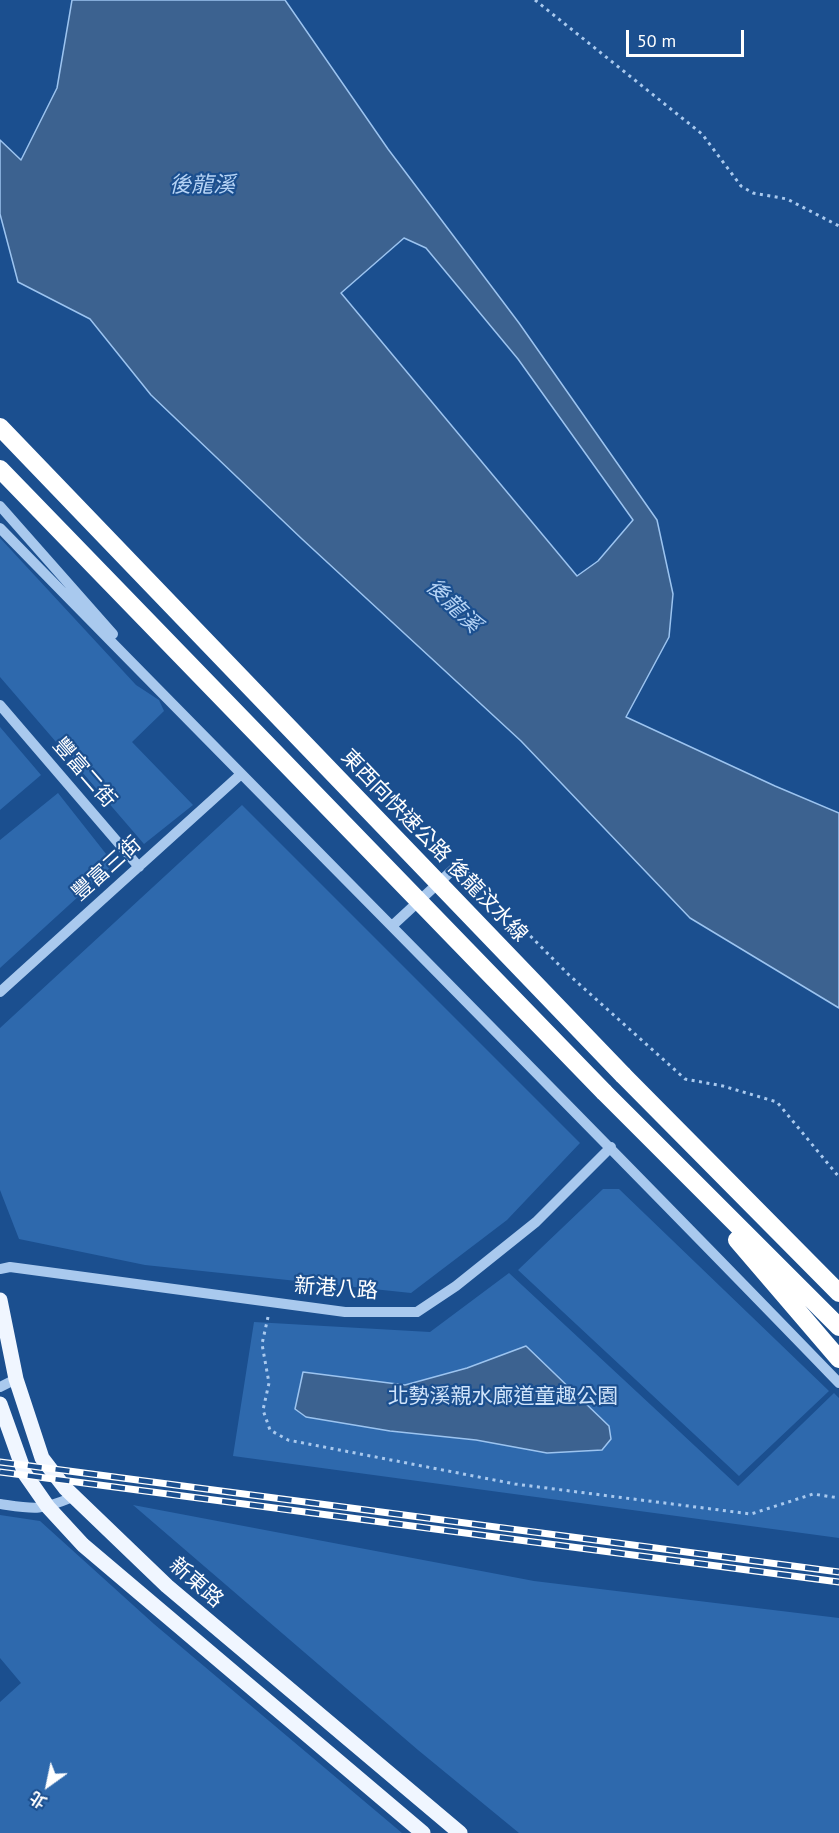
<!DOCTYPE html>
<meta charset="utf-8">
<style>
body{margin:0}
#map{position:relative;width:839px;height:1833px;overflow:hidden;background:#1b4f8f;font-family:"PT Sans","Noto Sans TC",sans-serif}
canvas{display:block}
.north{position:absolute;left:18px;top:1755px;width:60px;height:60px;-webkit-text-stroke:4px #1b4f8f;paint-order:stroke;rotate:213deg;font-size:16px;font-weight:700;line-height:24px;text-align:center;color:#fff}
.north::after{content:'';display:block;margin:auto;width:21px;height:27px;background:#fff;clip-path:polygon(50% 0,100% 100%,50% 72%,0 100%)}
.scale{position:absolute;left:626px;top:30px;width:118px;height:27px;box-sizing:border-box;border:3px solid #fff;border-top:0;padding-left:8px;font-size:18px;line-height:21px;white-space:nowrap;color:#fff;-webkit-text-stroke:4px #1b4f8f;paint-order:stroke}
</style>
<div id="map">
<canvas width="839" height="1833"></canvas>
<div class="north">北</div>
<div class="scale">50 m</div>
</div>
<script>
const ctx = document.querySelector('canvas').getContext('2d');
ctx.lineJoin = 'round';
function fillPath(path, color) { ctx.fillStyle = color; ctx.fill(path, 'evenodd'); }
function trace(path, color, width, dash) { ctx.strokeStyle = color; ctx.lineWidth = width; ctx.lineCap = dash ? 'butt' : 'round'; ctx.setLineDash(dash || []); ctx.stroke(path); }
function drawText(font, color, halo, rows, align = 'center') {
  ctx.font = font + ' "PT Sans","Noto Sans TC",sans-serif'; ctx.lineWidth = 4.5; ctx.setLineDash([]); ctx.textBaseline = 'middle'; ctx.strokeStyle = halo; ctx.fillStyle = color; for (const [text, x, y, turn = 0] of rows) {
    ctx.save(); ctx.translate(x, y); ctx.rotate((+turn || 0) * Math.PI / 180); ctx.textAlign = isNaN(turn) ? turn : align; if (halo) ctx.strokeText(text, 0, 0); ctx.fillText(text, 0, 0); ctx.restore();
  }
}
fillPath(new Path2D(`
 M0,538L136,685L159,700L164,711L132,742L193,805L144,844L0,677Z
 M0,727L41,775L0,810Z
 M58,793L114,864L0,968V840Z
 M242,805L580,1143L507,1220L411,1293L145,1265L19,1239L0,1190V1028Z
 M603,1189H619L829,1391L739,1476L518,1270Z
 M509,1273L738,1486L834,1393L839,1398V1538L233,1456L254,1322L430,1332Z
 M133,1505L534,1581L839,1618V1833H519L418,1750Z
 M0,1515L40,1521L154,1624L402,1833H0V1702L21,1683L0,1658Z`), '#2e69ad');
const water = new Path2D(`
 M72,0H285L388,149L519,323L657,520L673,594L669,637L626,717L775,786L839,813V1008L690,918L521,741L302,539L151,395L90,319L18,282L0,214V140L21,160L57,88ZM404,238L426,248L518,359L633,520L598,561L577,576L341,293Z
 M526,1346L609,1426L611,1439L602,1450L547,1453L476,1440L390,1431L306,1417L295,1409L303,1372L405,1385L467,1368Z`);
fillPath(water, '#3c6290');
trace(water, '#9cc4f0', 1.5);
trace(new Path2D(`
 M535,0L702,134L741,186L753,193L787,199L839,226
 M467,872L568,974L685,1079L723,1086L777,1102L839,1177
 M268,1317L262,1344L269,1383L263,1410L270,1430L288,1440L515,1484L751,1514L813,1494L839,1498`), '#a9c9ee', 3, [3, 4.5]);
trace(new Path2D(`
 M0,506L113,634
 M0,528C279,814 562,1096 839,1383
 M0,705L139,867
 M392,926L459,864
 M0,992L240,775
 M0,1269L10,1267L345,1312H417L456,1286L536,1222L611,1147
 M0,1387L16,1379
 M0,1504C35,1509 39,1511 73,1497`), '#a9c9ee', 10);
trace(new Path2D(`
 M0,1300L16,1379L42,1458L65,1488L167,1586L460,1833
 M0,1404L25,1474L48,1507L83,1545L423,1833`), '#f0f6ff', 15);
trace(new Path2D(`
 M623,1075L839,1293
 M604,1092L839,1327
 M737,1240L839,1359`), '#fff', 18);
const rail = new Path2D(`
 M0,1462L839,1572
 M0,1472L839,1582`);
trace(rail, '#fff', 7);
trace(rail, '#1b4f8f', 4.5, [14]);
trace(new Path2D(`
 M0,427L623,1075
 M0,469L604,1092`), '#fff', 18);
drawText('21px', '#fff', '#1b4f8f', [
 ["豐富二街",84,773,49],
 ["東西向快速公路 後龍汶水線",434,846,46],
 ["豐富三街",107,869,-42],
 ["新港八路",336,1289,4],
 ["新東路",196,1583,41]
]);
drawText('21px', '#cfe3fa', '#1b4f8f', [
 ["北勢溪親水廊道童趣公園",503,1397]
]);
drawText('italic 22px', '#b5d3f5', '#1b4f8f', [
 ["後龍溪",202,186],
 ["後龍溪",453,606,44]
]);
</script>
